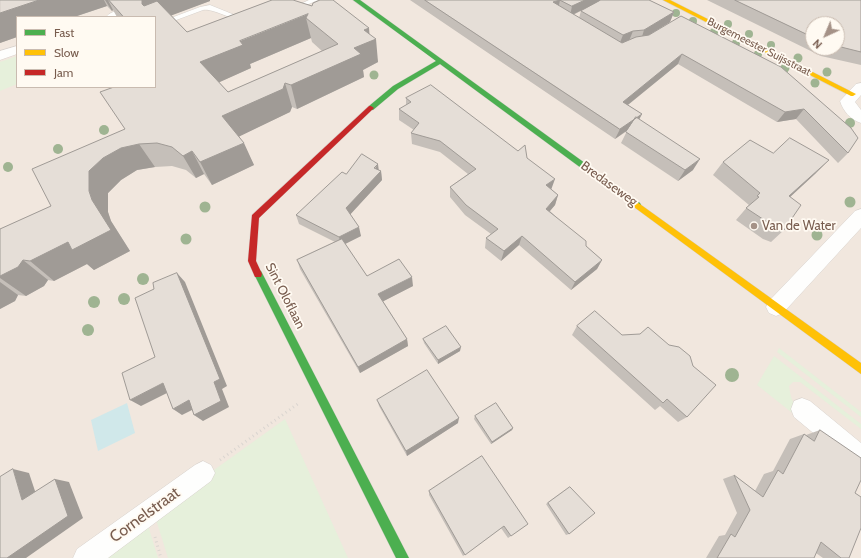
<!DOCTYPE html>
<style>
body{margin:0}
#map{position:relative;width:861px;height:558px;overflow:hidden;background:#f8f5f0;font-family:Cabin,sans-serif}
canvas{display:block}
.legend{position:absolute;left:16px;top:16px;width:140px;height:72px;box-sizing:border-box;background:#fffaf2;border:1px solid #c9bbb0;margin:0;padding:5px 7px;list-style:none;font-size:12px;color:#785c4e}
.legend li{display:flex;align-items:center;gap:8px;height:20px}
.legend b{width:20px;border:1px solid #c9bbb0}
.north{position:absolute;left:805px;top:16px;width:40px;height:40px;box-sizing:border-box;background:#fffaf2;border:1px solid #c9bbb0;border-radius:50%;rotate:224deg;font-size:11px;font-weight:700;line-height:16px;text-align:center;color:#785c4e}
.north::after{content:'';display:block;margin:auto;width:14px;height:18px;background:#a59287;clip-path:polygon(50% 0,100% 100%,50% 72%,0 100%)}
</style>
<div id="map">
<canvas width="861" height="558"></canvas>
<ul class="legend">
<li><b style="height:5px;background:#4caf50"></b>Fast</li>
<li><b style="height:5px;background:#ffc107"></b>Slow</li>
<li><b style="height:5px;background:#c62828"></b>Jam</li>
</ul>
<div class="north">N</div>
</div>
<script>
const ctx = document.querySelector('canvas').getContext('2d');
ctx.lineJoin = 'round';
function fillPath(path, color) { ctx.fillStyle = color; ctx.fill(path, 'evenodd'); }
function trace(path, color, width, dash) { ctx.strokeStyle = color; ctx.lineWidth = width; ctx.lineCap = dash ? 'butt' : 'round'; ctx.setLineDash(dash || []); ctx.stroke(path); }
function drawText(font, color, halo, rows, align = 'center') {
  ctx.font = font + ' Cabin,sans-serif'; ctx.lineWidth = 3.5; ctx.setLineDash([]); ctx.textBaseline = 'middle'; ctx.strokeStyle = halo; ctx.fillStyle = color; for (const [text, x, y, turn = 0] of rows) {
    ctx.save(); ctx.translate(x, y); ctx.rotate((+turn || 0) * Math.PI / 180); ctx.textAlign = isNaN(turn) ? turn : align; if (halo) ctx.strokeText(text, 0, 0); ctx.fillText(text, 0, 0); ctx.restore();
  }
}
fillPath(new Path2D(`
 M0,0H861V558H0ZM17,17H155V87H17ZM813,24H837V48H813Z`), '#f1e7de');
fillPath(new Path2D(`
 M17,56V84L0,91V62Z
 M779,348L861,412V417L777,352Z
 M774,356L861,424V429L800,382H793L789,386C791,404 799,414 810,427L757,385Z
 M285,419L348,558H168L154,513Z
 M146,519L158,558H100Z`), '#e6f0db');
fillPath(new Path2D(`
 M127,403L135,433L98,451L91,420Z`), '#d0e8ea');
const lane = new Path2D(`
 M309,0H318L295,10L290,9Z
 M210,5L247,20C240,25 215,8 203,10L155,28V24L200,7Z`);
const street = new Path2D(`
 M131,0H143V6C134,18 119,17 106,17C111,10 124,10 131,5Z
 M17,46V54L0,60V51Z
 M861,83V95L855,102L861,110V123C851,120 843,111 840,101L856,84Z
 M861,209V228L783,313L776,316L769,313L766,307L769,301L855,211Z
 M802,398L810,401L861,443V470L853,466L794,417L791,409L794,401Z
 M203,461L211,465L215,473L211,481L108,558H73L77,549L195,465Z`);
const fast = new Path2D(`
 M353,0H360L640,203L641,205L640,207H634L440,64L398,89L373,110H369V106L393,86L436,61Z
 M258,270L261,271L409,558H396L254,274L255,271Z`);
const slow = new Path2D(`
 M663,0H670L856,94L853,96H851Z
 M637,202L861,363V374L634,207L633,205Z`);
const jam = new Path2D(`
 M369,106H371L374,108L259,218L256,261L262,274L261,277H255L248,261L252,215Z`);
trace(lane, '#d8d2cd', 1);
trace(street, '#d8d2cd', 1);
trace(fast, '#d8d2cd', 1);
trace(slow, '#d8d2cd', 1);
trace(jam, '#d8d2cd', 1);
trace(new Path2D(`
 M220,460L299,403
 M155,537L161,558`), '#dad5d0', 3, [1, 3.5]);
fillPath(lane, '#fefefd');
fillPath(street, '#fefefd');
fillPath(fast, '#4caf50');
fillPath(slow, '#ffc107');
fillPath(jam, '#c62828');
ctx.fillStyle = '#9fb492';
for (const [x, y, r] of [
 [676,13,4],
 [693,21,4],
 [728,24,4],
 [714,32,4],
 [749,34,4],
 [736,43,4],
 [771,45,4],
 [758,54,4],
 [798,58,4.5],
 [785,68,4.5],
 [827,72,4.5],
 [374,75,4.5],
 [815,83,4.5],
 [850,123,5],
 [104,130,5],
 [58,149,5],
 [8,167,5],
 [850,202,5.5],
 [205,207,5.5],
 [817,235,5.5],
 [186,239,5.5],
 [143,279,6],
 [124,299,6],
 [94,302,6],
 [88,330,6],
 [732,375,7]
]) { ctx.beginPath(); ctx.arc(x, y, r, 0, 2 * Math.PI); ctx.fill(); }
fillPath(new Path2D(`
 M0,0H210V1L171,15L187,32L272,0L369,28V34L378,62L363,70L364,77L297,109L292,107L290,112L239,136L254,165L212,185L204,174L196,178L186,170L172,166L155,167L137,170L121,180L108,193V212L111,221L130,251L94,270L87,264L54,281L48,280L44,286L26,296L18,295L15,301L0,309V229L51,206L125,129L155,87V17H117L113,10L112,11L107,6L74,17H17V37L0,43ZM311,38L312,42L322,51L228,92L219,82L251,68L250,64Z
 M410,0H649L674,12L670,22L647,36L781,67L848,153L838,163L796,119L777,122L678,64L628,105L642,114L639,120L693,170L678,181L621,143L627,131L615,139ZM592,5L581,11L579,18L573,15Z
 M707,0H861V65L821,56ZM813,24H837V48H813Z
 M406,98L527,158L551,189L558,195L555,205L550,211L586,246L602,260L597,269L571,290L519,245L501,261L485,248L486,238L491,234L465,215L450,197V187L468,174L440,152L412,144L411,133L414,130L399,120V109L406,105Z
 M773,153L816,173L790,197L784,230L771,242L763,239L736,220L749,205L713,175L723,162Z
 M379,170L381,171L382,180L350,214L361,236L345,244L367,276L413,286L383,301L407,339L408,346L360,373L300,269L297,260L335,242L299,224L296,215L346,174Z
 M577,326L622,335L687,417L678,422L660,406L655,410L572,335Z
 M423,339L460,351L438,364L424,343Z
 M377,400L458,423L407,456L379,406Z
 M475,416L513,428L512,430L491,444L474,419Z
 M820,430L855,493L849,558H823L816,553L814,558H706L719,536L725,535L737,513L723,479L734,475L755,491L764,474L773,471L790,439L804,434L806,435Z
 M482,456L511,536L508,538L501,528L463,556L429,495V491Z
 M570,487L569,534L566,535L546,504Z`), '#c5bfb9');
fillPath(new Path2D(`
 M39,0H104L107,6L74,17H17V37L0,43V13Z
 M105,0H108L113,10L112,11Z
 M142,0H210V1L162,19L142,4Z
 M560,0L558,10L553,2Z
 M585,0H602L570,16L572,6Z
 M674,12L670,22L641,40L644,30Z
 M308,14L306,18L311,38L250,64L251,68L211,86L200,62L240,41Z
 M369,28L370,41L376,39L378,62L363,70L364,77L297,109L291,85L354,48L364,30Z
 M633,31L629,41L619,45L623,35Z
 M682,54L678,64L619,112L623,102Z
 M285,83L292,107L290,112L232,140L222,116Z
 M804,109L796,119L777,122L785,112Z
 M642,114L637,123L615,139L620,129Z
 M244,143L254,165L212,185L200,162Z
 M139,144L155,167L137,170L121,180L108,193V212L111,221L130,251L94,270L87,264L54,281L30,261L92,200L89,191V171L103,158L121,148Z
 M192,151L204,174L196,178L183,156Z
 M700,159L693,170L678,181L685,170Z
 M829,160L816,173L777,209L789,196Z
 M378,164L379,172L381,171L382,180L348,217L346,208Z
 M555,179L551,190L546,185Z
 M558,195L555,205L543,219L546,209Z
 M359,227L361,236L341,246L339,237Z
 M522,236L519,245L501,261L504,251Z
 M23,260L48,280L44,286L26,296L0,278V276Z
 M602,260L597,269L571,290L575,282Z
 M177,273L185,282L227,386L222,389L229,407L203,421L194,415L214,382Z
 M412,277L413,286L380,303L378,294Z
 M0,282L18,295L15,301L0,309Z
 M407,339L408,346L360,373L358,367Z
 M461,347L460,351L438,364V360Z
 M163,383L173,390L141,406L130,400Z
 M189,400L198,407L182,415L173,409Z
 M459,418L458,423L407,456L406,451Z
 M513,428L512,430L491,444L492,442Z
 M13,469L29,473L39,503L22,500Z
 M55,479L69,482L83,518L26,558H7Z`), '#a09b96');
const building = new Path2D(`
 M0,0H39L0,13Z
 M109,0H142V4L144,6L157,1L187,32L272,0H293L312,6L313,3L320,0H333L369,28L364,30L376,39L354,48L361,54L291,85L285,83L283,89L222,116L244,143L200,162L192,151L183,156L172,147L157,143L139,144L121,148L103,158L89,171V191L92,200L111,230L72,250L68,242L30,261L23,260L18,267L0,276V229L51,206L32,169L125,129L100,92L114,87H155V17H124ZM308,14L306,18L338,44L228,92L200,62L243,45L240,41Z
 M425,0H560L553,2L622,43L636,37L649,35L681,16L781,67L851,128L858,138L848,153L804,109L785,112L682,54L623,102L642,114L620,129Z
 M560,0H585L572,6Z
 M601,0H649L674,12L644,30L633,31L623,35L581,11Z
 M735,0H861V52L837,46V24H813V37Z
 M431,85L518,151L525,145L527,158L555,179L546,185L558,195L546,209L586,241V246L602,260L575,282L522,236L504,251L486,238L498,229L466,205L450,187L476,169L440,141L411,133L419,123L399,109L411,102L406,98Z
 M636,117L700,159L685,170L626,132Z
 M790,138L829,160L789,196L801,205L784,230L775,227L746,208L759,197L757,196L760,193L723,162L750,140L773,153Z
 M362,154L378,164L374,168L381,171L346,208L359,227L339,237L296,215L342,172L346,174Z
 M342,239L367,276L399,259L412,277L378,294L407,339L358,367L297,260Z
 M177,273L220,379L214,382L221,401L194,415L189,400L173,409L163,383L130,400L122,373L155,357L135,298L154,289L153,283Z
 M595,311L622,335L640,334L648,327L669,345L679,347L690,356L693,366L716,385L687,417L667,399L663,403L577,326Z
 M446,326L461,347L438,360L423,339Z
 M427,370L459,418L406,451L377,400Z
 M496,403L513,428L492,442L475,416Z
 M820,430L861,458V480L855,493L861,497V528L849,558H841L821,542L814,558H717L731,534L735,537L750,510L734,475L763,497L778,470L783,474L804,434L814,441Z
 M482,456L528,524L511,536L504,526L465,555L429,491Z
 M13,469L22,500L55,479L68,516L7,558H0V477Z
 M570,487L595,513L569,534L548,503Z`);
fillPath(building, '#e5ded7');
trace(building, '#a09b96', 1);
for (const [x, y, r, color] of [
 [754,226,4,"#a59287"]
]) { const dot = new Path2D(); dot.arc(x, y, r, 0, 2 * Math.PI); ctx.fillStyle = color; ctx.fill(dot); trace(dot, '#fffaf2', 1.5); }
drawText('11px', '#785c4e', '#fffaf2', [
 ["Burgemeester Suijsstraat",759,47,27]
]);
drawText('13px', '#785c4e', '#fffaf2', [
 ["Bredaseweg",609,184,36],
 ["Sint Oloflaan",285,296,63]
]);
drawText('13px', '#785c4e', '#fffaf2', [
 ["Van de Water",762,226]
], 'left');
drawText('16px', '#785c4e', '#fffaf2', [
 ["Cornelstraat",145,515,-36]
]);
</script>
